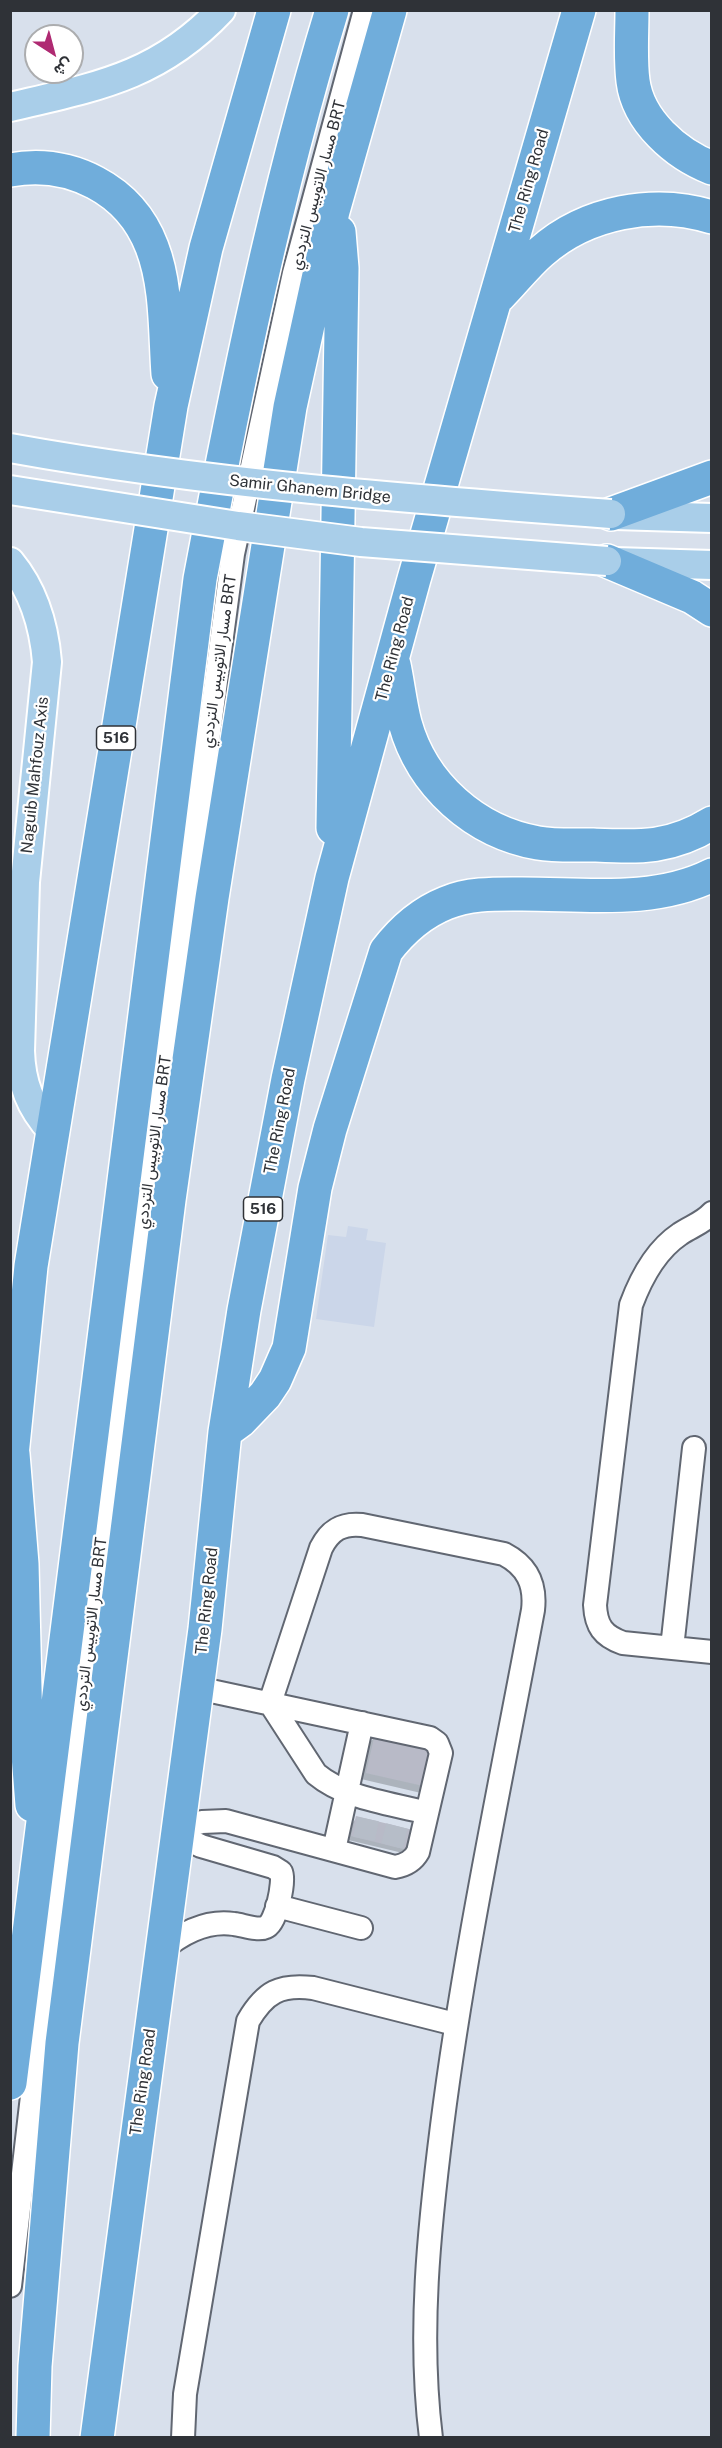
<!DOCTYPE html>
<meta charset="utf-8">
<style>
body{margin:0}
#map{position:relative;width:722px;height:2448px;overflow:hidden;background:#d8e0ec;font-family:"Public Sans",Vazirmatn,sans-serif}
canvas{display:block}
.frame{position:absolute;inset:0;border:12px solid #2f3237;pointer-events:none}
.north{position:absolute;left:24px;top:24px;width:60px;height:60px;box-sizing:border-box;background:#fff;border:2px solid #acadaf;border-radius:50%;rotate:144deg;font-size:16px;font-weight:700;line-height:24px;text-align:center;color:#2f3237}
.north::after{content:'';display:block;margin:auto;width:21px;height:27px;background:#af2a72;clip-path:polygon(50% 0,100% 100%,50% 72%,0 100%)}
</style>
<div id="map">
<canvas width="722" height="2448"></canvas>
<div class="frame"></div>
<div class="north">ش</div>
</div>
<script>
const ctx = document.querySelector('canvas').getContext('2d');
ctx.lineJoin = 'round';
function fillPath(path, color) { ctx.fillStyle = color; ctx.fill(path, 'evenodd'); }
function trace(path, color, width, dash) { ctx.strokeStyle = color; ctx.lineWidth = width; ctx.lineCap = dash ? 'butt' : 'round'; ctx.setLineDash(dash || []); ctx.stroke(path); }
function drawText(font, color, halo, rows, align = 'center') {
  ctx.font = font + ' "Public Sans",Vazirmatn,sans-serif'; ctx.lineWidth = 4.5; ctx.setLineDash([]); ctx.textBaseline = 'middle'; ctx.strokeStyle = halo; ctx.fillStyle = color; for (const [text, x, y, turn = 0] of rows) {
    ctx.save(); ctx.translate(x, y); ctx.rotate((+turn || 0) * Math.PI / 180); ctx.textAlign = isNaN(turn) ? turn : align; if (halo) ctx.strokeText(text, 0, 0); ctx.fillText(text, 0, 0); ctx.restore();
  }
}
fillPath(new Path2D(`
 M348,1226L368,1229L366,1240L386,1243L374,1327L316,1319L328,1235L346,1237Z`), '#cbd6e9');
fillPath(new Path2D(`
 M376,1736L435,1750L421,1793L361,1779L370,1742Z
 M357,1818L415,1832L407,1854L348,1840L353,1822Z`), '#0003');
fillPath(new Path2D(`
 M375,1734L437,1748L428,1787L366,1773Z
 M356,1816L417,1831L412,1851L351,1836Z`), '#b8bac7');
trace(new Path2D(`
 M364,1839L368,1819
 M392,1846L397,1826`), '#b6bdc8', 22, [22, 11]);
const minor = new Path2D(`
 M712,1213C703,1223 690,1227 680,1234C656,1250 641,1278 631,1305L595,1605C596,1626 603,1636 623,1643L712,1652
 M672,1648L694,1448
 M270,1703L321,1548C330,1530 342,1523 362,1525L504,1554C527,1566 536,1584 533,1610C501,1781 464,1953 442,2126C429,2229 418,2334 431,2438
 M270,1703L316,1774C346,1799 390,1803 427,1813
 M179,1829L202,1822L226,1821L395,1867C406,1865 413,1861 418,1852L441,1753L437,1743L430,1738L197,1688
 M334,1850L362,1723
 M277,1906L361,1928
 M162,1950C182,1933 207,1920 234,1924C243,1925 258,1931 266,1927C276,1924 285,1881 281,1872L273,1867L201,1846L178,1835
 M10,2286L45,1984L121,1391L233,554L294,273L365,10
 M183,2438L185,2394L248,2021C265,1992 280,1984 313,1988L455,2024`);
const major = new Path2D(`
 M10,107C95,87 158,77 221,10
 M615,515L712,518
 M10,562C34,591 44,625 47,662L25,882L20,1051C21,1083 30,1107 52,1131
 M615,562L712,565`);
const highway = new Path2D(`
 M632,10C632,33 630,58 633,81C638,121 676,154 712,168
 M10,170C70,159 130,189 152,247C167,286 165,333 168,374
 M499,296C513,282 526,265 541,252C586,212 654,199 712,217
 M611,514L712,477
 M607,561L692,597L712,610
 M394,665C398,684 400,704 405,723C422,785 475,832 538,843C555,846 575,845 593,845C639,847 670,849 712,823
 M333,828L342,268L339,232
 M225,1432L240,1421L265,1395L275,1380L289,1348L315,1188L330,1129L386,951C402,930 421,913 446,903C470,893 496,894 522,894C585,894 654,904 712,875
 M13,1454L22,1564L26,1730L32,1805
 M10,1475L31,1266L171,406L206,248L274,10
 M10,2083L200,579C236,388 275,197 332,10
 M33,2438L35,2366L62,2043L169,1200L212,898L290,407L333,211L390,10
 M97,2438L205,1629L225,1432L244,1310L288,1079L332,878L414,579L579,10`);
trace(minor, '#616772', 26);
trace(major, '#fff', 32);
trace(highway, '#fff', 36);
trace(minor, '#fff', 22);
trace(major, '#a9cee9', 28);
trace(highway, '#70addb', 33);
const majorBridge = new Path2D(`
 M10,448C209,484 410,499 611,514
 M10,490L238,526L361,542L607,561`);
trace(majorBridge, '#fff', 32, []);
trace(majorBridge, '#a9cee9', 28);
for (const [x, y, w] of [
 [116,738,39],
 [263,1209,39]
]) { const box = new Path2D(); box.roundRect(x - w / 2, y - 12, w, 24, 4.5); ctx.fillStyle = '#fff'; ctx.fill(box); trace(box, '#2f3237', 1.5); }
drawText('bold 15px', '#2f3237', null, [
 ["516",116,738],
 ["516",263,1209]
]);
drawText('16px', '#2f3237', '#fff', [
 ["The Ring Road",529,181,-74],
 ["مسار الاتوبيس الترددي BRT",318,185,-75],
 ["Samir Ghanem Bridge",310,489,6],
 ["The Ring Road",395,649,-75],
 ["مسار الاتوبيس الترددي BRT",219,661,-82],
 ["Naguib Mahfouz Axis",35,775,-84],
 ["The Ring Road",280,1121,-79],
 ["مسار الاتوبيس الترددي BRT",154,1142,-82],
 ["The Ring Road",207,1601,-84],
 ["مسار الاتوبيس الترددي BRT",91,1624,-83],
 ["The Ring Road",143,2082,-82]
]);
</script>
